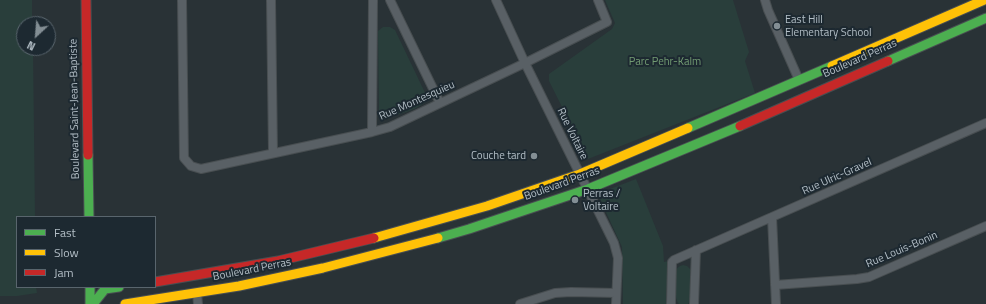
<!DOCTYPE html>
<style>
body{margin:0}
#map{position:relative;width:986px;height:304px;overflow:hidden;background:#293236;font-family:"Titillium Web",sans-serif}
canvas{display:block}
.legend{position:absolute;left:16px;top:216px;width:140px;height:72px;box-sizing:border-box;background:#1d2931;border:1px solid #59656d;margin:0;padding:5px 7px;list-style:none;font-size:12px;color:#b4bfc7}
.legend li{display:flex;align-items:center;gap:8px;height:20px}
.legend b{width:20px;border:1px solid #59656d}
.north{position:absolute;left:16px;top:16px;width:40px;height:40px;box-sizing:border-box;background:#1d2931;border:1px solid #59656d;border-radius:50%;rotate:206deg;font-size:11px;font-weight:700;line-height:16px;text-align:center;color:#b4bfc7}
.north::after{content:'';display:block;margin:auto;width:14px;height:18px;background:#838e94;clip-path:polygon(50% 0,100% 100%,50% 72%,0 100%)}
</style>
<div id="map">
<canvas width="986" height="304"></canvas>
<ul class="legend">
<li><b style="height:5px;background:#4caf50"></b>Fast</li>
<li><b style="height:5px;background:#ffc107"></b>Slow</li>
<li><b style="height:5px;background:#c62828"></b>Jam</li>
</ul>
<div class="north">N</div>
</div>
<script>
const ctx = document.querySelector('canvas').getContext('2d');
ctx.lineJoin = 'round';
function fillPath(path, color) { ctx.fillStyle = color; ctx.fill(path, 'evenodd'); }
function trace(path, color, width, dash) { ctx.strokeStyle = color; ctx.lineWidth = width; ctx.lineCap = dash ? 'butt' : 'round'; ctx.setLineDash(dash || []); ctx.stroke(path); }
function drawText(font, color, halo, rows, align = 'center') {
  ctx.font = font + ' "Titillium Web",sans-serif'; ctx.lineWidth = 4; ctx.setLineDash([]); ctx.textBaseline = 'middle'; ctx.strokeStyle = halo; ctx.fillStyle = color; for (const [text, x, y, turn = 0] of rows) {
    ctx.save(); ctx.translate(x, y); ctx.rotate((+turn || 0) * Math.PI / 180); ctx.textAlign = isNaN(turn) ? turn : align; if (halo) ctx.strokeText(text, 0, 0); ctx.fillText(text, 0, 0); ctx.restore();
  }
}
fillPath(new Path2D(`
 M0,0H32V24H24V48H33L35,217H17V287H36L37,293L17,296H0Z
 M605,0H733L749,52L745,61L755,93L588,159L549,81V74L612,29L615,23Z
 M383,27H390L395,30L428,99C423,108 394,117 383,117L379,111L378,31Z
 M636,179L663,246L664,262L668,261L666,304H623L622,247L600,199L602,198V193L605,191Z
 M683,265L687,266L691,270L690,301L688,304H679C674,299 674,277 676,271C677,267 680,266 683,265Z`), '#293e3b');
const street = new Path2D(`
 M182,0L184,158L191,166L201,169L372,132L390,127L525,63L607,22L598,0
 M271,0L273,153
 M390,0L440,103
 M496,0L525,63L614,243L618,258L616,304
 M765,0L768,10L799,80
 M372,132L373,0
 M772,217L776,304
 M775,285L857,279L869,277L986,226
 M197,293L198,304
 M520,304L555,293L571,292L616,293
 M671,304L672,262L674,260L986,123
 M694,304L696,250`);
const fast = new Path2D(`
 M888,61L986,18
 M688,128L832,66
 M88,155L89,217
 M438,238L469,229L588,189L740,126
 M90,287V304
 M93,304L105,289L119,287`);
const slow = new Path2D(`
 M832,66L984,0
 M374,238L487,206L580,174L688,128
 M125,304L239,286L323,268L438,238`);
const jam = new Path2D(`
 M86,0L88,155
 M740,126L888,61
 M155,282L278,261L374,238`);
trace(street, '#484e51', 10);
trace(fast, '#484e51', 11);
trace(slow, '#484e51', 11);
trace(jam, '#484e51', 11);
trace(street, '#596065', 8);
trace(fast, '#4caf50', 9);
trace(slow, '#ffc107', 9);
trace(jam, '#c62828', 9);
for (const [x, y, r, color] of [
 [777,26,4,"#838e94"],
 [534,156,4,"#838e94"],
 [575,200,4,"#838e94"]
]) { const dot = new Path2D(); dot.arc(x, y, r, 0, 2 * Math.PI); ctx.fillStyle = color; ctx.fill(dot); trace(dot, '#1d2931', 1.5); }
drawText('11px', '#b4bfc7', '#1d2931', [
 ["East Hill",785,20],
 ["Elementary School",785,33],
 ["Couche tard",526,156,"right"],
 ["Perras /",583,194],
 ["Voltaire",583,207]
], 'left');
drawText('11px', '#b4bfc7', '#1d2931', [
 ["Boulevard Perras",860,59,-24],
 ["Rue Montesquieu",417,101,-24],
 ["Boulevard Saint-Jean-Baptiste",75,109,-91],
 ["Rue Voltaire",572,134,64],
 ["Rue Ulric-Gravel",837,177,-24],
 ["Boulevard Perras",562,184,-20],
 ["Rue Louis-Bonin",902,250,-23],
 ["Boulevard Perras",252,270,-11]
]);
drawText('11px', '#739c73', '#1d2931', [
 ["Parc Pehr-Kalm",665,62]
]);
</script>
